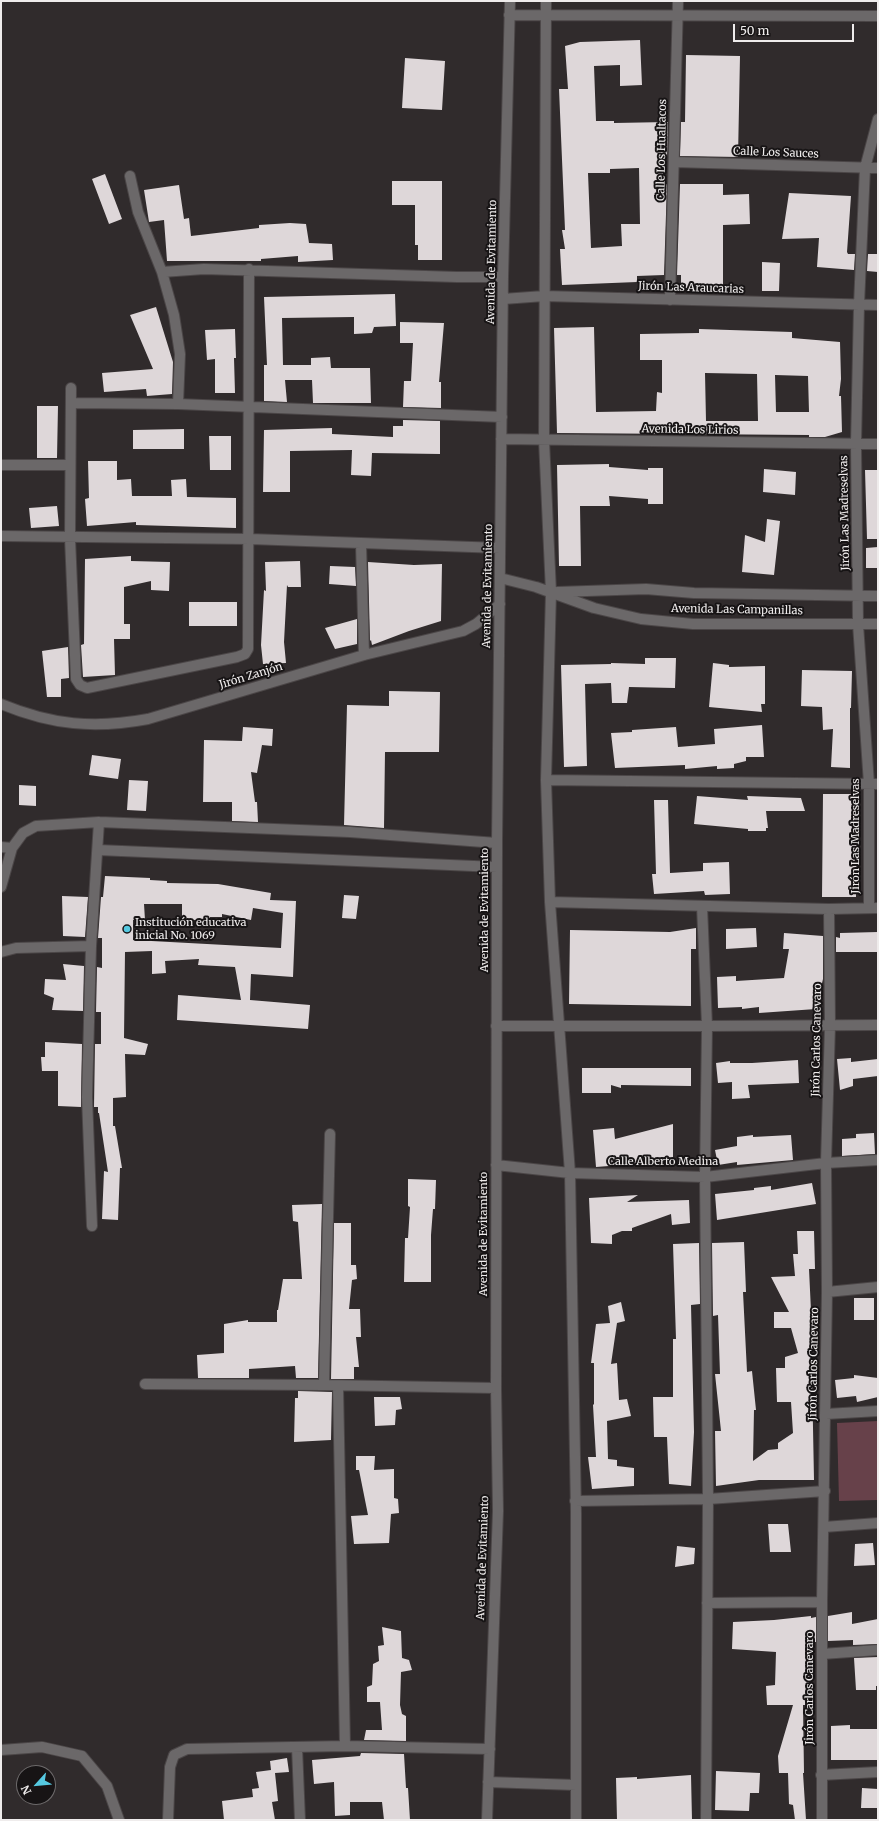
<!DOCTYPE html>
<meta charset="utf-8">
<style>
body{margin:0}
#map{position:relative;width:879px;height:1821px;overflow:hidden;background:#302b2c;font-family:Merriweather,serif}
canvas{display:block}
.frame{position:absolute;inset:0;border:2px solid #efecec;pointer-events:none}
.north{position:absolute;left:16px;top:1765px;width:40px;height:40px;box-sizing:border-box;background:#171415;border:1px solid #6d6a6b;border-radius:50%;rotate:243deg;font-size:11px;font-weight:700;line-height:16px;text-align:center;color:#efecec}
.north::after{content:'';display:block;margin:auto;width:14px;height:18px;background:#56c9e1;clip-path:polygon(50% 0,100% 100%,50% 72%,0 100%)}
.scale{position:absolute;left:733px;top:24px;width:121px;height:18px;box-sizing:border-box;border:2px solid #efecec;border-top:0;padding-left:5px;font-size:12px;line-height:14px;white-space:nowrap;color:#efecec;-webkit-text-stroke:3px #171415;paint-order:stroke}
</style>
<div id="map">
<canvas width="879" height="1821"></canvas>
<div class="frame"></div>
<div class="north">N</div>
<div class="scale">50 m</div>
</div>
<script>
const ctx = document.querySelector('canvas').getContext('2d');
ctx.lineJoin = 'round';
function fillPath(path, color) { ctx.fillStyle = color; ctx.fill(path, 'evenodd'); }
function trace(path, color, width, dash) { ctx.strokeStyle = color; ctx.lineWidth = width; ctx.lineCap = dash ? 'butt' : 'round'; ctx.setLineDash(dash || []); ctx.stroke(path); }
function drawText(font, color, halo, rows, align = 'center') {
  ctx.font = font + ' Merriweather,serif'; ctx.lineWidth = 4; ctx.setLineDash([]); ctx.textBaseline = 'middle'; ctx.strokeStyle = halo; ctx.fillStyle = color; for (const [text, x, y, turn = 0] of rows) {
    ctx.save(); ctx.translate(x, y); ctx.rotate((+turn || 0) * Math.PI / 180); ctx.textAlign = isNaN(turn) ? turn : align; if (halo) ctx.strokeText(text, 0, 0); ctx.fillText(text, 0, 0); ctx.restore();
  }
}
fillPath(new Path2D(`
 M878,1421V1500L839,1501L837,1423Z`), '#67414a');
fillPath(new Path2D(`
 M640,40L642,85L620,86V65L594,66L596,121H614V123L668,122L667,158H663L664,184H667L664,275L637,276V282L562,285L560,249H565L562,230H565L559,89H568L565,46L580,42ZM639,168L640,224H621L622,246L591,248L588,173H610V169Z
 M686,55L740,56L738,157L680,156L681,122H685Z
 M405,58L445,61L442,110L402,108Z
 M105,174L122,219L109,224L92,179Z
 M392,181H442V260H418V245H415V205H392Z
 M680,184H723V195L749,194L750,224L723,225V289L681,288V275H677Z
 M179,185L184,219L189,218L191,236L259,228V225L290,223L306,224L309,243L332,244L333,260L298,262V256L261,259V261H167L164,220L149,222L144,190Z
 M789,193L851,196L847,252L848,254H855L854,270L817,267L819,238L782,239Z
 M868,254H878V272L867,271Z
 M762,262L780,263L779,291H762Z
 M395,294L396,326L374,327L372,333L354,334V317L282,318L283,365H311V358L330,357L331,368H370L371,403H313L312,380H285L287,402L264,401V365H267L264,297Z
 M156,307L173,362L172,394L147,396L146,389L104,392L102,373L153,369L130,315Z
 M400,322L444,323L439,382H441V408L403,407L404,381H411L413,343H400Z
 M594,327L596,412L656,411L657,392L662,393V360H640V334L699,333V329L792,332V338L840,342L841,379L839,396H841L842,432L825,437H809V435L557,433L554,328ZM705,373L757,374L758,421H706ZM775,375L808,376L809,412H776Z
 M235,329L236,358H234L235,393H215V359L207,360L205,330Z
 M37,406H58L57,458H37Z
 M403,420L440,421V454L372,453L371,476L351,475L352,450L290,451V492H263L264,430L332,428V434L393,437V426H403Z
 M184,429V449H133V430Z
 M209,436H231V470H210Z
 M88,461H117V480L131,479L132,496H172L171,480L186,479L187,497L236,498V528L136,525V522L87,526L85,499L89,498Z
 M609,464V467L648,470V468H663V504H648V499L609,496L610,506H580L581,566H559L557,465Z
 M764,469L796,472L795,495L763,492Z
 M865,470H878V539H867Z
 M57,506L59,526L31,528L29,508Z
 M767,519L780,521L774,575L742,572L745,535L765,542Z
 M878,547V568H866V548Z
 M131,556V561L170,562L169,591L151,590V581L124,587V624H130V639H114L115,675L83,677L81,645L84,644L85,559Z
 M300,561L301,587H288L287,585L284,642L286,663L263,664L261,645L264,590L266,591L265,562Z
 M368,562L414,565L442,564L441,621L409,631L372,645L371,640L370,641Z
 M330,566L355,567L356,586L329,584Z
 M189,602H237V626H189Z
 M357,619V644L335,649L325,628Z
 M68,647L69,678L61,679V697H47L42,651Z
 M645,658H676L675,688L629,687L627,703H612L611,683L585,684L587,766L564,767L561,665L611,664V663L645,664Z
 M713,663L729,665V667L765,666V704H761L762,712L709,707Z
 M802,670L852,671L851,708H850V768L831,767L833,729L823,730L822,707L801,706Z
 M389,691L440,692L439,752H385L384,828L344,825L347,705L389,706Z
 M762,725L764,757H746V761L734,764V768L717,769V766L685,769V765L615,768L611,733L632,732V730L676,727L678,747L715,744L714,729Z
 M243,727L273,729L272,746L262,745L257,773L251,772L255,802H257L258,822L232,821V802H203L204,740L242,741Z
 M92,755L121,759L118,779L89,775Z
 M129,780L148,781L146,811L127,810Z
 M19,785L36,786V806L19,805Z
 M823,794H857L856,897H822Z
 M697,796L748,800L747,796L801,798L805,811H766L768,828H766V831H748V829L694,824Z
 M654,800H668L670,873L703,871V863L729,862L730,894L705,895L704,891L654,894L652,874H656Z
 M105,876L150,878V880L167,881V883L218,884L271,893L270,900L296,901L293,977L251,974L250,1000L310,1005L308,1029L177,1020L178,995L241,1000L235,967L198,965L199,959L165,961L166,973L152,974V951L125,952L124,1038L148,1044L145,1055L125,1054L126,1097L113,1098V1126H115L122,1168H120L118,1220L102,1219L104,1171L108,1172L99,1113H98V1107H94L95,1044H101V1012H96L97,967L102,968V938H98L101,897H103ZM144,904H182V920H210V917H222V914L251,920L253,908L283,913L281,948L133,940V920H145Z
 M344,895L359,896L356,919L342,918Z
 M62,896L88,897L85,937L63,936Z
 M696,928V949H691V1006L569,1004L570,930L670,932Z
 M756,928L757,947L726,949V929Z
 M878,932V952H836V937L840,938V933Z
 M784,933L823,936V979L816,1009L759,1013V1007L742,1009V1007L718,1008L717,977L736,976V981L784,978L789,949H783Z
 M63,964L84,966L83,1011L52,1010L54,998L44,994L45,979L66,980Z
 M45,1042L82,1044L81,1107L58,1106V1071H42L41,1057H45Z
 M851,1058V1062L878,1059V1076L853,1079V1086L840,1090L837,1059Z
 M798,1060L799,1083L748,1085L750,1098L732,1099V1082L718,1083L716,1063L730,1061V1063H752Z
 M582,1068H691V1086L621,1085V1088L611,1085V1093H582Z
 M673,1124V1161L596,1167L593,1130L614,1128L615,1139Z
 M874,1133L875,1154L842,1156V1139L856,1138V1134Z
 M753,1135V1137L791,1135L793,1160L737,1165V1162L718,1165L715,1150L737,1146V1137Z
 M408,1179L436,1180L435,1209H433L431,1235V1282H404L405,1238H408L410,1207L408,1206Z
 M812,1183L816,1204L717,1220L715,1194L754,1190V1188L771,1186V1190Z
 M638,1195L627,1202L689,1200L690,1223L672,1225L671,1214L632,1228V1231H622L612,1235V1244L591,1243L589,1198Z
 M322,1204L318,1378H296L295,1366L249,1369V1378H198L197,1355L224,1353V1324L248,1320V1322H277V1310H278L283,1279H302L298,1222L293,1221L292,1205Z
 M334,1223H351V1265H356L357,1279L352,1280L349,1309H360L361,1337H356L359,1367H354V1379H331Z
 M797,1231H814L815,1269H809L811,1311H815V1323H811L814,1480H759L716,1486L715,1431H721L715,1374H720L718,1315L713,1316L712,1243L744,1242L746,1292H743L747,1372L752,1371L756,1410H754L753,1461L768,1450L778,1449V1443L793,1433L791,1402H777L776,1368H785V1357L798,1353L791,1328H774V1312H789L771,1277L795,1276L793,1254H798Z
 M699,1243L700,1304L691,1305L694,1432L691,1486L669,1484L667,1437H654L653,1397H673V1339H676L673,1244Z
 M854,1298H874V1320H854Z
 M621,1302L625,1321L617,1323L611,1364L617,1363L619,1400L627,1399L631,1416L607,1421L608,1459L617,1460V1466L634,1468V1486L592,1489L588,1457H596L593,1405L594,1404V1363H591L596,1324L610,1323L608,1306Z
 M854,1375L878,1378V1397L857,1402L856,1396L837,1398L835,1380L854,1378Z
 M298,1391L332,1392L331,1440L294,1442L295,1398H298Z
 M374,1397H400L402,1409L396,1410L395,1425L375,1426Z
 M356,1456H375L374,1470L394,1469V1498L398,1499L399,1513L391,1514L389,1543L354,1544L351,1516L368,1515L359,1470H356Z
 M768,1524H788L791,1552H770Z
 M873,1543L875,1565L854,1566L855,1544Z
 M677,1546L695,1548L694,1564L675,1567Z
 M852,1612V1624L878,1619V1644L853,1645V1640L828,1641V1616Z
 M811,1616V1618L816,1617V1642H810L809,1685H806L805,1705H803L804,1773H803L806,1820H795L793,1805L789,1804L788,1773H779L778,1756L793,1705H767L766,1686L775,1685L776,1652L732,1649L733,1622L774,1620Z
 M382,1627L401,1631L402,1658L409,1660L412,1670L401,1672L400,1705L402,1714L406,1716V1741L364,1740L366,1730H382L380,1702H367V1687L372,1685L373,1664L379,1661L378,1646L384,1645Z
 M878,1657V1686H876V1690H856L854,1658Z
 M850,1725V1729H878V1760H831V1726Z
 M361,1753L404,1754L406,1788H408L410,1820H384L382,1802H350V1815L335,1816L334,1782L314,1784L312,1760L360,1756Z
 M287,1758L289,1772L275,1773L278,1801L272,1802L275,1820H224L222,1801L253,1797L252,1789L259,1788L256,1772L271,1770L270,1761Z
 M716,1771L760,1773L759,1793H750L749,1811L715,1810Z
 M691,1775L692,1820H617L616,1778L637,1777V1779Z
 M862,1788L878,1789V1808H861Z`), '#ded7d9');
const minor = new Path2D(`
 M546,1L544,440L551,592L546,780L550,902L570,1173L576,1513V1820
 M509,15L878,16
 M674,162L878,168
 M130,176L138,212L162,272L174,315L180,354L178,404
 M162,272L204,269L457,277H503
 M503,299L544,296L878,305
 M670,300L678,1
 M71,388L70,538L76,679L80,685L87,688L237,657L245,654L248,649L249,269
 M72,403L178,404L502,417
 M501,439L878,444
 M1,465H70
 M1,536L250,539L500,548
 M361,544L364,655
 M500,578L536,587L594,608L641,619L693,624H878
 M557,592L646,589L694,593L878,596
 M1,704C52,725 94,729 148,719L364,655L463,631L476,624L500,604
 M546,780L878,784
 M1,847L12,848
 M98,850L497,867
 M1,887L12,848L23,833L36,826L99,822L350,832L497,843
 M550,902L829,909L878,908
 M702,906L707,1026L705,1177L708,1499L706,1820
 M869,908V784L858,624L856,444L859,305L865,168L878,119
 M1,952L16,948L91,946
 M496,1026H707L878,1025
 M496,1165L570,1173L705,1177L826,1163L878,1160
 M92,1226L87,1097L91,946L99,822
 M827,1292L878,1287
 M145,1384L324,1385L496,1388
 M324,1385L330,1134
 M338,1386L345,1746
 M826,1414L878,1411
 M575,1501L708,1499L825,1491
 M824,1527L878,1523
 M707,1603L822,1602
 M822,1654L878,1650
 M297,1747L300,1820
 M1,1750L42,1747L82,1756L107,1786L119,1820
 M821,1775L878,1772
 M488,1782L576,1785
 M168,1820L170,1767L174,1755L187,1749L345,1746L490,1749
 M487,1820L498,1511L496,1388L497,843L503,277L510,1
 M822,1820V1602L827,1292L826,1163L830,1025L829,909`);
trace(minor, '#4b4647', 12);
trace(minor, '#6b6869', 10);
for (const [x, y, r, color] of [
 [127,929,4,"#56c9e1"]
]) { const dot = new Path2D(); dot.arc(x, y, r, 0, 2 * Math.PI); ctx.fillStyle = color; ctx.fill(dot); trace(dot, '#171415', 1.5); }
drawText('11px', '#efecec', '#171415', [
 ["Calle Los Hualtacos",662,150,-89],
 ["Calle Los Sauces",776,153,2],
 ["Avenida de Evitamiento",492,262,-89],
 ["Jirón Las Araucarias",691,288,2],
 ["Avenida Los Lirios",690,430,1],
 ["Jirón Las Madreselvas",845,513,-91],
 ["Avenida de Evitamiento",488,586,-89],
 ["Avenida Las Campanillas",737,610,1],
 ["Jirón Zanjón",251,676,-17],
 ["Jirón Las Madreselvas",856,836,-90],
 ["Avenida de Evitamiento",485,910,-90],
 ["Jirón Carlos Canevaro",817,1040,-89],
 ["Calle Alberto Medina",663,1162],
 ["Avenida de Evitamiento",484,1234,-90],
 ["Jirón Carlos Canevaro",814,1364,-89],
 ["Avenida de Evitamiento",483,1558,-88],
 ["Jirón Carlos Canevaro",810,1688,-90]
]);
drawText('11px', '#efecec', '#171415', [
 ["Institución educativa",135,923],
 ["inicial No. 1069",135,936]
], 'left');
</script>
